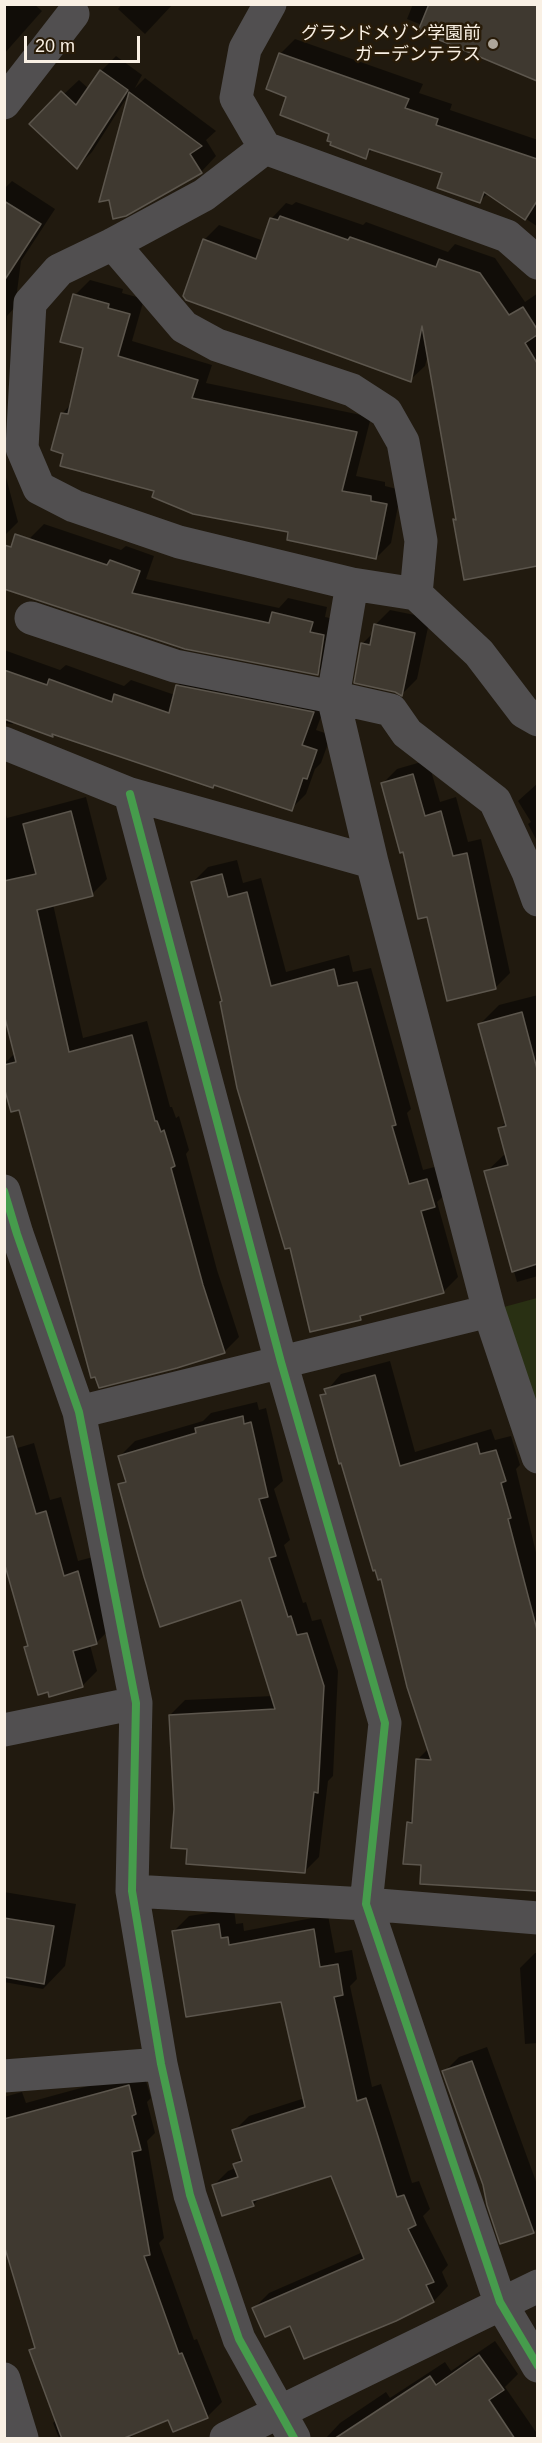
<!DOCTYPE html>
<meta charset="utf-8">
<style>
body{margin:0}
#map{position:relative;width:542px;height:2443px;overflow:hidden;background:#211a0f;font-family:Helvetica,sans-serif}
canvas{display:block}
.frame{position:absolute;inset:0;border:6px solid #f9f0e4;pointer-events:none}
.scale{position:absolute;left:24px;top:36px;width:116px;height:27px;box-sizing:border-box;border:3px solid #f9f0e4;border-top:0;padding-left:8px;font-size:18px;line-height:21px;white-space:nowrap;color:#f9f0e4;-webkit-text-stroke:4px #281b08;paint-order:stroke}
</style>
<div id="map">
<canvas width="542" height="2443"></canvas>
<div class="frame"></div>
<div class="scale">20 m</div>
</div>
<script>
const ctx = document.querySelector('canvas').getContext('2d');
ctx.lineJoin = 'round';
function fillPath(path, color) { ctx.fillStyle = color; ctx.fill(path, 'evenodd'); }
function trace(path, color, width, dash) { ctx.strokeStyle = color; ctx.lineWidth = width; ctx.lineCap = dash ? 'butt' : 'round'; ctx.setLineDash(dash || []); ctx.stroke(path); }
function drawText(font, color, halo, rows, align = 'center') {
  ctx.font = font + ' Helvetica,"Noto Sans JP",sans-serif'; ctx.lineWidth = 5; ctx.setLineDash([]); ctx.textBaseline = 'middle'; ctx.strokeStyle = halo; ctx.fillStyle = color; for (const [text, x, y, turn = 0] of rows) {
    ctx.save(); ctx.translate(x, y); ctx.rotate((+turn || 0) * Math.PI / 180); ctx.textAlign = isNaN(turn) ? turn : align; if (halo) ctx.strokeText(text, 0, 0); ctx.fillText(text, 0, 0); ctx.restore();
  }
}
fillPath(new Path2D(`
 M537,1298V1457L489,1311Z`), '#293013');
fillPath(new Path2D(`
 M4,4H34L42,11L4,54Z
 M122,4H173L145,34L118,9Z
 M413,4H538V79L420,31L422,25L407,19Z
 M295,39L423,84L419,93L452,104L450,110L538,140V227L488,193L480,201L444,172L373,149L365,157L331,133L288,96L280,54Z
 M116,56L142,75L135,88L145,78L216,131L206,140L216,156L202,171L126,214L129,94L92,152L77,167L64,94L79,80L89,89L101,71Z
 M12,181L55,209L21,261L15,307L7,316L4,369V189Z
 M296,202L363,225L366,222L448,252L455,244L495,258L525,302L538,293V570L537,565L465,578L428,354L425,366L410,380L204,240L219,225L264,241L271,219L286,203L292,205Z
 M90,280L123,289L122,293L144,299L132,341L212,365L206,383L371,417L356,476L385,482V486L401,490L391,543L376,558L156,490L64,453L62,414L71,404L84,347L75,295Z
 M4,470L18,522L4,536Z
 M44,524L121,550L126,546L154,556L146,579L279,608L288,598L327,607L325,617L339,620L332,658L317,673L185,647L29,539Z
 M390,610L430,618L417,679L402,694L363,643L374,632L375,625Z
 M4,650L60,670L66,665L124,686L131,680L175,695L177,686L192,671L328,698L316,730L331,735L321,763L315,769L306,794L291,809L15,722L12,724L4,723Z
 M428,760L440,802L456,797L468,842L481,839L510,973L495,988L428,915L382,784L397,769Z
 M538,783V843L528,824L531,822L518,801Z
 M86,797L107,879L92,894L53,904L83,1038L147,1021L170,1107H172L176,1118L179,1116L189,1150L186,1154L217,1270L239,1337L224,1352L20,1108L4,1081V1064L15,1053L4,1007V810L7,818Z
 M237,860L243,883L261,878L286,972L349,955L353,972L371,968L411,1109L407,1113L423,1170L442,1165L449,1191L437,1202L458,1277L443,1292L365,1313L360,1319L291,1246L286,1247L238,1088L224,1000L193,882L208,867Z
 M538,995V1276L517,1282L486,1172L506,1153L499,1129L506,1122L480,1024L499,1005Z
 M390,1361L415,1452L491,1429L495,1440L511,1436L520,1465L516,1469L538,1561V1890L422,1882L423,1864L408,1823L414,1817L417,1760L429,1748L383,1577L322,1396L341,1374Z
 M257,1402L259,1410L266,1408L283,1481L274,1489L290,1540L284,1545L303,1603L306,1602L312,1621L321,1619L338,1671L333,1776L328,1781L319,1857L304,1872L189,1848L175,1809L170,1715L185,1700L273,1696L242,1598L120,1485L127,1478L120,1456L135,1441L203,1421L211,1413Z
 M34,1443L50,1500L61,1497L78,1561L93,1557L111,1628L96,1643L90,1645L97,1671L82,1686L26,1648L29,1644L4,1452Z
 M4,1892L76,1904L65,1966L43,1989L4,1982Z
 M234,1909L236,1924L243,1923L244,1931L328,1915L335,1953L352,1950L357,1979L350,1986L372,2087L381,2084L412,2183L419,2181L430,2209L423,2216L448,2265L442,2272L448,2286L434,2301L395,2320L291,2325L254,2308L269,2293L363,2252L332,2174L261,2197L253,2205L213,2186L228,2171L236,2168L235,2165L242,2157L234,2131L249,2116L305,2098L282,2000L174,1931L189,1916Z
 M535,1953H538V2043L525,2044L520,1968Z
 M487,2047L538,2187V2228L533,2232L485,2184L444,2072L459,2057Z
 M143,2071L151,2098L147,2102L155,2133L147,2141L164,2238L159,2243L194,2340L197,2339L222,2402L207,2417L169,2418L131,2433L133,2438H59L53,2423L56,2420L30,2350L36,2345L7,2249H4V2097L22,2092L26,2103Z
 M495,2341L518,2374L505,2387L538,2435V2438H326L340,2423L386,2392L390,2398L445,2362L451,2371Z`), '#0007');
const building = new Path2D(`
 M429,4H537V81L418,31Z
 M279,53L409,99L405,108L438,119L436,125L537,159V201L525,220L484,192L480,203L437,188L442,173L369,149L366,159L330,145L331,142L327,141L329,134L280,115L286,97L266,89Z
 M100,70L128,90L77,169L29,124L61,91L76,105Z
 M129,92L202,146L190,154L202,173L126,216L113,219L109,200L99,202Z
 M4,201L41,224L4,281Z
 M280,216L348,240L350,237L436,267L439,259L480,273L509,315L523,307L537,329V335L525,343L537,363V566L464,580L453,519L456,520L422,326L411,382L186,300L183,296L203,239L256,259L270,218L278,220Z
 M73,294L109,304L108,308L130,314L118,356L198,380L192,398L357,432L342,491L371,496V501L387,504L376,559L287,540L288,532L193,514L152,497L154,491L60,466L63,454L51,450L61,413L68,414L83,348L60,342Z
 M15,534L107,565L110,560L140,571L132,593L269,623L272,612L313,622L310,632L324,635L318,675L185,649L4,589V545L11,547Z
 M374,624L415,633L402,696L395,692L354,683L361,643L370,645Z
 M4,670L47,685L49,679L112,702L114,694L169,713L176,685L314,712L302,745L317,750L307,779L303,778L292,811L214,785L213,788L52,734L53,737L4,719Z
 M413,774L425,816L441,811L453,856L467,853L496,989L447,1001L427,917L418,919L403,852L400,853L381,783Z
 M71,811L93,896L37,910L69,1052L132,1035L155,1121H157L161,1132L164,1130L175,1166L171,1168L203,1285L225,1353L177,1368L99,1388L95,1377L91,1378L19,1110L11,1112L4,1087V1065L16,1062L4,1014V881L36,874L23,824Z
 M222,874L228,897L247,892L271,986L334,969L338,986L357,982L396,1125L392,1126L409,1184L427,1179L435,1207L421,1211L444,1293L360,1316L361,1320L310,1332L290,1248L285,1249L237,1088L220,1002L222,1001L191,882Z
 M522,1012L537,1069V1264L512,1272L484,1171L508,1165L498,1128L506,1126L478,1024Z
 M375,1375L400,1466L477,1443L480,1454L496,1450L506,1481L501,1483L511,1518L508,1519L537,1630V1891L420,1884L421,1865L403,1864L407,1822L412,1823L416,1759L431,1760L407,1687L381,1579L378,1580L375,1570L373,1571L341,1463L339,1464L320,1395L326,1394L324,1389Z
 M243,1416L244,1424L251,1422L268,1497L259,1499L276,1556L269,1558L288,1617L291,1616L297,1635L307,1633L324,1686L318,1793L314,1792L305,1873L186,1864L187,1849L171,1848L174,1809L169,1715L275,1709L241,1600L160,1627L144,1577L118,1484L126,1482L118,1456L196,1433L195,1428Z
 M13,1436L36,1514L46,1511L64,1576L78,1571L97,1644L73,1651L83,1687L49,1697L48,1692L38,1695L24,1647L28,1646L4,1562V1438Z
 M4,1918L54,1926L44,1984L4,1977Z
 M219,1924L221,1938L228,1937L229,1945L314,1929L320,1967L338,1964L343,1995L334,1997L357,2101L366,2098L397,2197L404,2195L416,2225L408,2229L434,2282L426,2285L434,2302L396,2321L304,2359L290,2326L265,2337L252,2308L364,2259L331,2176L252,2201L254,2206L222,2216L212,2185L238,2177L233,2164L242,2161L232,2130L305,2107L281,2002L186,2017L172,1931Z
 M472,2061L534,2233L500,2244L487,2205L483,2185L442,2071Z
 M129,2085L136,2114L132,2116L141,2150L132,2152L150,2255L144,2256L179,2354L182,2353L208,2418L173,2432L168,2420L122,2439H62L29,2350L35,2348L4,2245V2119Z
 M479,2355L504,2390L489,2400L515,2439H334L430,2376L436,2385Z`);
fillPath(building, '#3f3930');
trace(building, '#5c564d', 1.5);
trace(new Path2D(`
 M270,4L245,49L236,98L265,148L507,236L538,263
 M4,103L73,14
 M265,148L204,195L113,244L59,270L30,303L22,448L39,488L74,506L179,542L352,584L416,594L479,653L524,712L538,720
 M113,244L184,327L217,345L352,390L386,412L403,442L421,541L416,594
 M352,584L333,697L391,710L407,733L495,801L528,872L538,900
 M31,618L175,666L333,697L372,862
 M4,743L130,794L372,862L489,1311L538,1457
 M130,794L281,1362L385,1723L366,1904L500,2302L538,2366
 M4,1191L17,1234L79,1412L136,1703L132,1891L161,2064L190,2195L239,2339L294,2438
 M79,1412L489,1311
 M4,1730L136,1703
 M132,1891L366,1904L538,1918
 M4,2076L161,2064
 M4,2379L22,2438
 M226,2438L538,2286`), '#514f50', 33);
trace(new Path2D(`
 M130,794L281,1362L385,1723L366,1904L500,2302L538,2366
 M4,1191L17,1234L79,1412L136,1703L132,1891L161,2064L190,2195L239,2339L294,2438`), '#469c4c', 8);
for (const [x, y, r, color] of [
 [493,44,6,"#ada599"]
]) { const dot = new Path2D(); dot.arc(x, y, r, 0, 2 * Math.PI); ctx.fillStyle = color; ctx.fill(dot); trace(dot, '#281b08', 2); }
drawText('18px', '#f9f0e4', '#281b08', [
 ["グランドメゾン学園前",481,34],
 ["ガーデンテラス",481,55]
], 'right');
</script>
